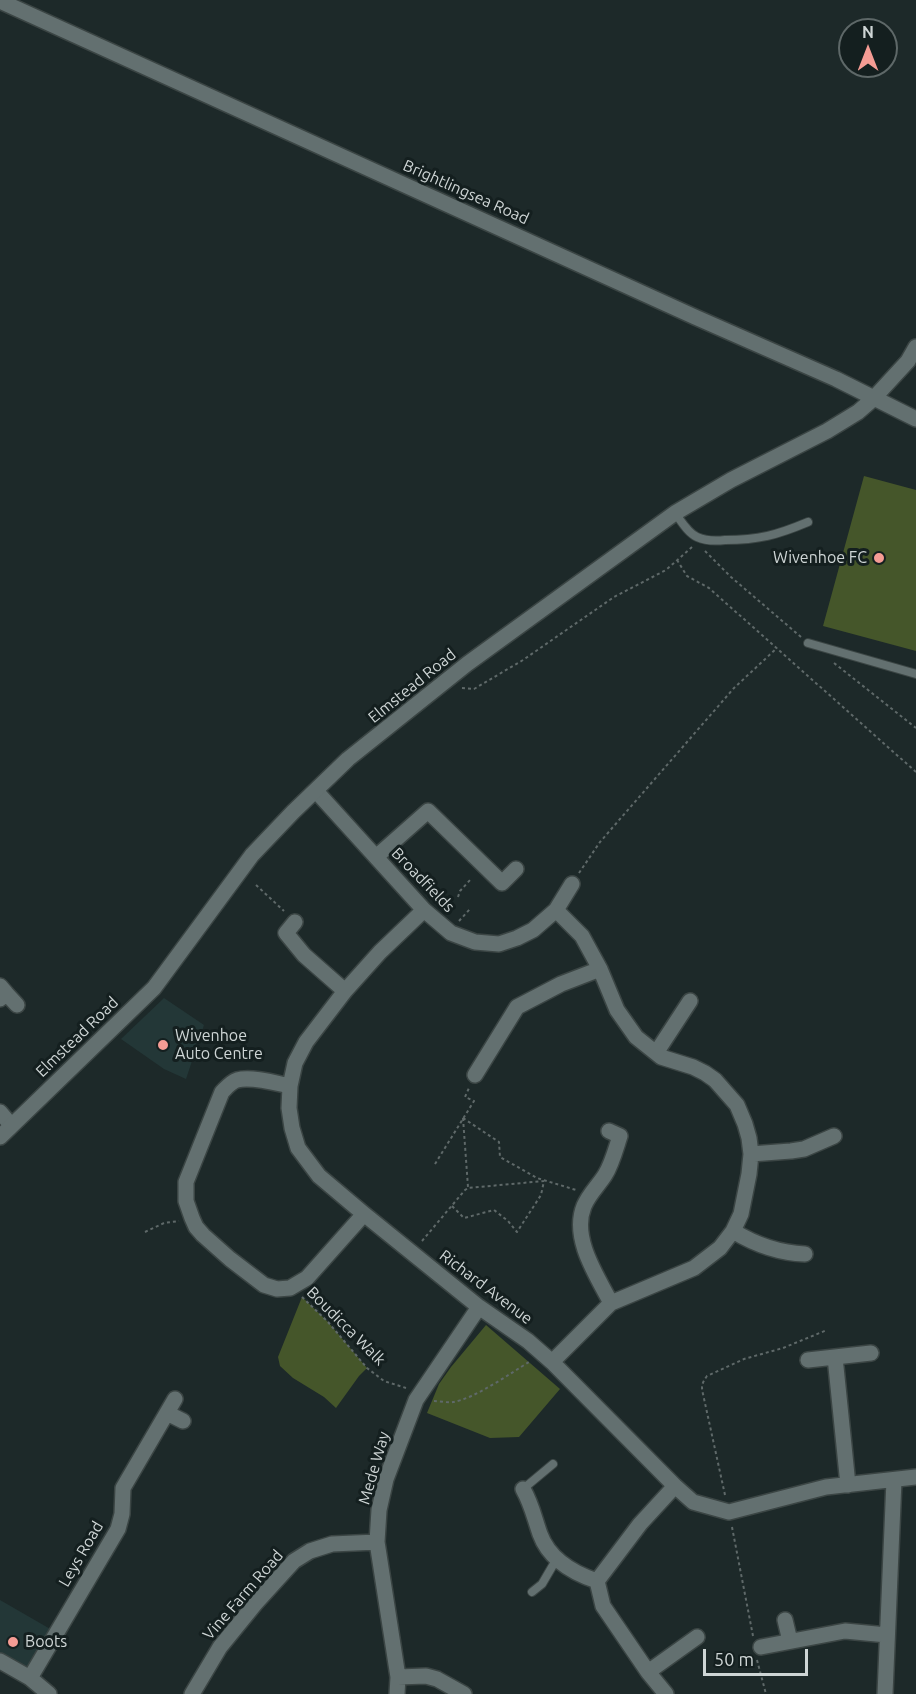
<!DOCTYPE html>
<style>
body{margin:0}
#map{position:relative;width:916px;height:1694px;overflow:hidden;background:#1d2929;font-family:Ubuntu,sans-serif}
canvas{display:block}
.north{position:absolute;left:838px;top:18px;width:60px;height:60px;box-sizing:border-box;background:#141f1f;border:2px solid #5e6868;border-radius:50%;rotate:0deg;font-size:16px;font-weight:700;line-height:24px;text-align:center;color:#ced5d5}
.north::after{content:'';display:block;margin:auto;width:21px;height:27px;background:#f59c94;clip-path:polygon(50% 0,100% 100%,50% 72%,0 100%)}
.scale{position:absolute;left:703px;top:1649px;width:105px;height:27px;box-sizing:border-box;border:3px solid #ced5d5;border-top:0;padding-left:8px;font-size:18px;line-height:21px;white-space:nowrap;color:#ced5d5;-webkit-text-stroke:4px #141f1f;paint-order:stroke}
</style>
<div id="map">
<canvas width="916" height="1694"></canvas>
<div class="north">N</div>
<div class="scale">50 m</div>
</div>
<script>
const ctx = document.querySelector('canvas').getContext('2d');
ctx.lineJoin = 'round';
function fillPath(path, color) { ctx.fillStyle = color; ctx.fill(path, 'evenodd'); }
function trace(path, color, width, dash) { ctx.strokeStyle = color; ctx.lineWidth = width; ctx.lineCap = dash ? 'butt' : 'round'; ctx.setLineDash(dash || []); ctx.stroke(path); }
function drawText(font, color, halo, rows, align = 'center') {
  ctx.font = font + ' Ubuntu,sans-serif'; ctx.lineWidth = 6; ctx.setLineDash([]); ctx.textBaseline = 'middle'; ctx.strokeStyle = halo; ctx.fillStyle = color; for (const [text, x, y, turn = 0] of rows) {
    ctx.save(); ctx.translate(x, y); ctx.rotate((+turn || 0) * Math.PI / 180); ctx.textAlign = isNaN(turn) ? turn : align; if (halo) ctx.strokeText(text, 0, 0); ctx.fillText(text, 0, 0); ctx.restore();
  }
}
fillPath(new Path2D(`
 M164,998L204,1025L186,1079L164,1069L121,1039Z
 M0,1600L59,1634L35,1675L0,1655Z`), '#233737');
fillPath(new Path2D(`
 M864,476L916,490V651L823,626Z
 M302,1297L328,1322L367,1368L359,1376L336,1408L324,1397L293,1378L280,1366L278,1357Z
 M486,1325L560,1389L519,1437L490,1438L427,1413L439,1384L451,1367Z`), '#45562a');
const lane = new Path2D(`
 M675,513C681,521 688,533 697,537C706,541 716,541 725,540C759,540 777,535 808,522
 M808,643L916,674
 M523,1489L553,1464
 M532,1592L542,1584L556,1560`);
const street = new Path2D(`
 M316,791L424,910L451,933L475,942L499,944L517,938L533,930L556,910L572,884
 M376,857L428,811L502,883L516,869
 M424,910L380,952L345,991L306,1042L295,1063L290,1086L289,1108L292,1128L298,1148L319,1176L364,1214L479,1307L528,1341L552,1362L675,1486L693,1502L729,1512L826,1487L916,1477
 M295,922L286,933L304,955L345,991
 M0,986L6,993L0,999
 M6,993L17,1005
 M656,1053L690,1001
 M475,1075L517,1007L561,984L600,969
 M290,1086C276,1083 251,1076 237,1080C231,1082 227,1087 222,1092L186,1182V1201L192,1218L196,1227L203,1235L230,1259L264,1285L277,1289L290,1288L307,1278L364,1214
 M0,1112L11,1125
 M609,1131L620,1136C616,1148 612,1164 605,1175C598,1186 589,1194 584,1206C571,1238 597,1276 611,1303
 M751,1154L791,1151L804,1149L834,1136
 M733,1231C756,1245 778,1253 805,1254
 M835,1357L848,1485
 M808,1360L871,1353
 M552,1362L611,1303L694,1268L720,1248L733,1231L741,1214L749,1174L751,1154L749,1138L745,1124L737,1105L715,1080L705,1073L693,1067L661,1057L636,1037L617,1010L600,969L582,936L556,910
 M167,1413L183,1421
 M523,1489C532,1505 534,1517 540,1534C549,1559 573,1573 597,1581
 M785,1620L790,1641
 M761,1647L845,1631L887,1635
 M0,1661L30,1678L49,1694
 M648,1672L697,1637
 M398,1677L426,1676L437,1679L464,1694
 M30,1678L118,1529L122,1514L123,1488L175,1399
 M192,1694L220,1647L255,1604L294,1561L310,1551L332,1544L377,1542
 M397,1694L398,1677L377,1542L379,1510L386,1479L416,1400L479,1307
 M666,1694L648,1672L603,1606L597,1581L640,1524L675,1486
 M885,1694L894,1480`);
const secondary = new Path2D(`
 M0,1L695,317L836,379L916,419
 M0,1137L154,988L252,855L293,812L348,759L467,664L675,513L731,480L827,431L858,412L873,399L908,361L916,347`);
trace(lane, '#3b4544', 10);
trace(street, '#3b4544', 18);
trace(secondary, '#3b4544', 18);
trace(new Path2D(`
 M705,551L731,577L801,637
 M677,560L687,576L709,588L916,772
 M834,663L916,728
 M462,688L474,689L523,660L614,597L666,570L692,547
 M579,873L600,842L734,688L777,648
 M256,885L284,911
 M458,897L460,891L471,879
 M459,921L470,909
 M463,1118L499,1142L500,1157L537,1178L576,1190
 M463,1118L468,1187
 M435,1164L474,1101L465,1097L469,1088
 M145,1232L164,1223L179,1221
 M422,1241L465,1190L468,1188L544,1181L541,1195L517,1232L508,1221L494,1210L464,1218L452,1206
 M302,1297L328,1322L367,1368L384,1381L406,1388
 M434,1401C440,1401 447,1403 453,1402C474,1399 511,1373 529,1362
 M725,1495L703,1394C701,1386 702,1383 707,1376L744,1359L783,1348L827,1330
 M732,1527L753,1636
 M757,1660L766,1694`), '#5f6969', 2, [3, 3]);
trace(lane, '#637070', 8);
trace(street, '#637070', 15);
trace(secondary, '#637070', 15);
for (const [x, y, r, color] of [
 [879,558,6,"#f59c94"],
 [163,1045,6,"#f59c94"],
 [13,1642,6,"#f59c94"]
]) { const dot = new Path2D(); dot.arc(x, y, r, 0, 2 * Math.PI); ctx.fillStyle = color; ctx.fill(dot); trace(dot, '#141f1f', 2); }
drawText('16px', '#ced5d5', '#141f1f', [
 ["Brightlingsea Road",466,192,24],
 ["Elmstead Road",412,686,-39],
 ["Broadfields",423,880,46],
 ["Elmstead Road",77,1037,-44],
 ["Richard Avenue",486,1287,37],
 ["Boudicca Walk",346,1326,45],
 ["Mede Way",374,1468,-74],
 ["Leys Road",81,1554,-60],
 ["Vine Farm Road",243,1595,-49]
]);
drawText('16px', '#ced5d5', '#141f1f', [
 ["Wivenhoe FC",867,558,"right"],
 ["Wivenhoe",175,1036],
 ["Auto Centre",175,1054],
 ["Boots",25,1642]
], 'left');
</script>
